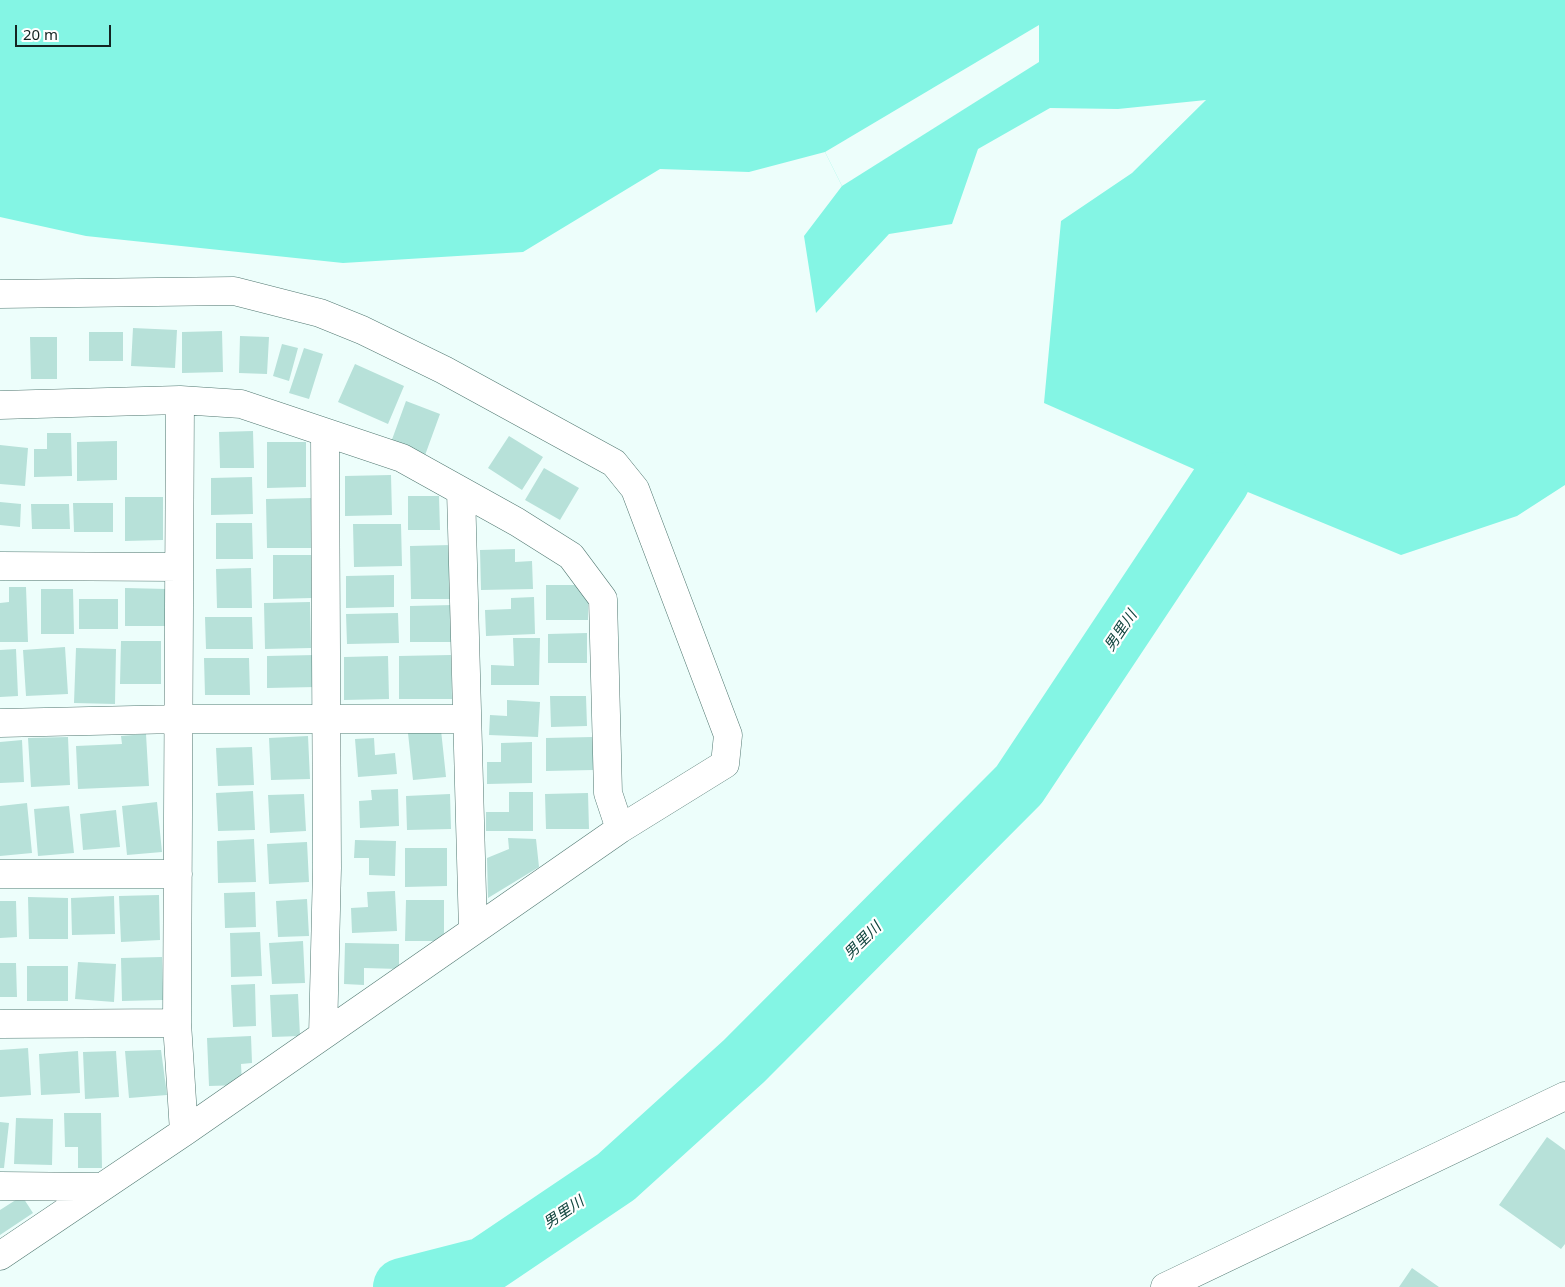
<!DOCTYPE html>
<meta charset="utf-8">
<style>
body{margin:0}
#map{position:relative;width:1565px;height:1287px;overflow:hidden;background:#edfefb;font-family:"Noto Sans",sans-serif}
canvas{display:block}
.scale{position:absolute;left:15px;top:25px;width:96px;height:22px;box-sizing:border-box;border:2px solid #142421;border-top:0;padding-left:6px;font-size:15px;line-height:18px;white-space:nowrap;color:#142421;-webkit-text-stroke:4px #fff;paint-order:stroke}
</style>
<div id="map">
<canvas width="1565" height="1287"></canvas>
<div class="scale">20 m</div>
</div>
<script>
const ctx = document.querySelector('canvas').getContext('2d');
ctx.lineJoin = 'round';
function fillPath(path, color) { ctx.fillStyle = color; ctx.fill(path, 'evenodd'); }
function trace(path, color, width, dash) { ctx.strokeStyle = color; ctx.lineWidth = width; ctx.lineCap = dash ? 'butt' : 'round'; ctx.setLineDash(dash || []); ctx.stroke(path); }
function drawText(font, color, halo, rows, align = 'center') {
  ctx.font = font + ' "Noto Sans","Noto Sans JP",sans-serif'; ctx.lineWidth = 4.5; ctx.setLineDash([]); ctx.textBaseline = 'middle'; ctx.strokeStyle = halo; ctx.fillStyle = color; for (const [text, x, y, turn = 0] of rows) {
    ctx.save(); ctx.translate(x, y); ctx.rotate((+turn || 0) * Math.PI / 180); ctx.textAlign = isNaN(turn) ? turn : align; if (halo) ctx.strokeText(text, 0, 0); ctx.fillText(text, 0, 0); ctx.restore();
  }
}
fillPath(new Path2D(`
 M0,0H1565V485L1517,516L1401,555L1221,481L1044,403L1061,221L1132,173L1206,100L1118,109L1050,108L978,149L952,224L889,234L816,313L804,236L842,186L825,152L749,172L660,169L523,252L343,263L86,236L0,217Z`), '#84f5e4');
fillPath(new Path2D(`
 M1039,25V62L842,186L825,152Z`), '#edfefb');
trace(new Path2D(`
 M402,1287L484,1266L616,1177L744,1061L1019,785L1221,481`), '#84f5e4', 58);
fillPath(new Path2D(`
 M133,328L177,330L175,368L131,366Z
 M222,331L223,372L182,373V332Z
 M89,332H123V361H89Z
 M240,336L269,337L267,374L239,373Z
 M30,337H57V379H31Z
 M282,344L298,348L289,381L273,376Z
 M304,348L323,354L309,399L289,393Z
 M355,364L404,386L388,424L338,402Z
 M406,401L440,414L424,458L390,445Z
 M253,431L254,468H220L219,432Z
 M47,433H71L72,476L34,477V449H47Z
 M509,436L543,457L522,490L488,468Z
 M117,441V480L77,481V442Z
 M267,442H306V487L267,488Z
 M0,445L28,448L25,486L0,484Z
 M544,468L579,488L560,520L525,500Z
 M391,475L392,515L345,516V476Z
 M252,477L253,514L211,515V478Z
 M408,496H439L440,530H408Z
 M125,497H163V540L125,541Z
 M312,498L313,548H267L266,499Z
 M0,502L21,504L20,527L0,525Z
 M73,503H113V532H74Z
 M31,504H69L70,529H32Z
 M216,523H252L253,559H216Z
 M353,524H401L402,566L354,567Z
 M451,545L452,599H411L410,546Z
 M515,549V562L532,561L533,589L481,590L480,550Z
 M273,555H312V598L273,599Z
 M251,568L252,608H217L216,569Z
 M394,575V607L346,608V576Z
 M546,585H588V620H546Z
 M9,587H26L28,642H0V603L9,602Z
 M125,588L167,589V626H125Z
 M41,589H73L74,634H41Z
 M534,597L535,634L486,636L485,610L511,609V598Z
 M79,599H118V629H79Z
 M310,602L311,648L265,649L264,603Z
 M453,605V642H410V606Z
 M398,613L399,643L347,644L346,614Z
 M205,617H252L253,649H206Z
 M587,633V663H548V634Z
 M513,638H540L539,685H491V665L514,666Z
 M121,641H161V684H120Z
 M65,647L68,694L26,696L23,650Z
 M76,648L116,649L115,704L74,703Z
 M16,649L18,696L0,697V650Z
 M316,655V687L267,688V656Z
 M451,655L452,699H399V656Z
 M388,656L389,699L344,700V657Z
 M204,658H249L250,695H205Z
 M550,696H586L587,726L551,727Z
 M507,700L540,702L538,737L489,735L490,715L507,716Z
 M441,730L446,777L413,780L408,733Z
 M146,734L149,786L78,789L76,746L122,744L121,736Z
 M308,736L310,779L271,780L269,738Z
 M68,737L70,785L31,787L28,738Z
 M593,737V770L546,771V738Z
 M374,738L375,755L395,753L397,774L358,777L355,739Z
 M22,740L24,782L0,783V742Z
 M532,742V783L487,784V762H501V743Z
 M252,747L254,785L218,786L216,748Z
 M398,789L399,826L360,828L359,801L372,800L371,790Z
 M253,791L255,830L218,831L216,793Z
 M509,792H533V831H486V812H509Z
 M588,793L589,829H546L545,794Z
 M304,794L306,831L270,833L268,795Z
 M450,794L451,829L407,830L406,796Z
 M157,802L162,852L127,855L122,806Z
 M27,803L32,853L0,856V806Z
 M69,806L74,853L38,856L34,809Z
 M116,810L120,847L83,850L80,814Z
 M508,838L536,839L539,867L488,898L487,858L509,849Z
 M254,839L256,882L218,883L217,841Z
 M355,840L396,841L395,876L369,875V858H354Z
 M307,842L309,882L269,884L267,844Z
 M405,848H447V886L405,887Z
 M395,891L397,931L352,933L351,908L368,907L367,892Z
 M255,892L256,927L225,928L224,893Z
 M159,895L160,940L121,942L119,896Z
 M114,896L115,934L72,935L71,898Z
 M28,897L68,898V939H29Z
 M307,899L309,936L278,937L276,901Z
 M406,900H444V941H405Z
 M0,901H16L17,937L0,938Z
 M260,932L262,976L231,977L230,933Z
 M303,941L305,983L272,984L269,943Z
 M345,943L399,944V969L364,968V985L344,984Z
 M162,957L163,1000L122,1001L121,958Z
 M78,962L116,964L114,1002L75,999Z
 M0,963H16L17,997H0Z
 M27,966H68V1001H27Z
 M255,984L256,1026L233,1027L231,985Z
 M298,994L300,1036L272,1037L270,995Z
 M251,1036L252,1063L241,1064L242,1085L209,1086L207,1038Z
 M28,1048L31,1095L0,1097V1050Z
 M161,1050L167,1095L129,1098L125,1051Z
 M78,1051L80,1093L41,1095L39,1054Z
 M116,1051L119,1097L85,1099L83,1052Z
 M64,1113H101L102,1168H78V1147H65Z
 M16,1118L53,1119L52,1165L14,1164Z
 M0,1122L9,1123L4,1168H0Z
 M1547,1137L1565,1150V1244L1561,1249L1499,1205Z
 M22,1196L33,1213L0,1235V1210Z
 M1412,1268L1439,1287H1399Z`), '#b7e1d9');
const minor = new Path2D(`
 M0,294L234,291L320,313L362,330L444,370L614,463L635,489L728,735L725,764L620,829L184,1132L0,1256
 M180,400L177,1023L184,1132
 M0,405L180,400L241,404L402,458L517,522L571,556L603,599L608,793L620,829
 M461,491L473,931
 M0,566L179,567
 M0,723L179,719H467
 M0,874H178
 M0,1024L177,1023
 M323,1035L327,868L325,434
 M0,1186L102,1187
 M1165,1287L1565,1096`);
trace(minor, '#517871', 29);
trace(minor, '#fff', 28);
drawText('italic 15px', '#11453e', '#fff', [
 ["男里川",1121,631,-56],
 ["男里川",863,941,-45],
 ["男里川",564,1213,-34]
]);
</script>
